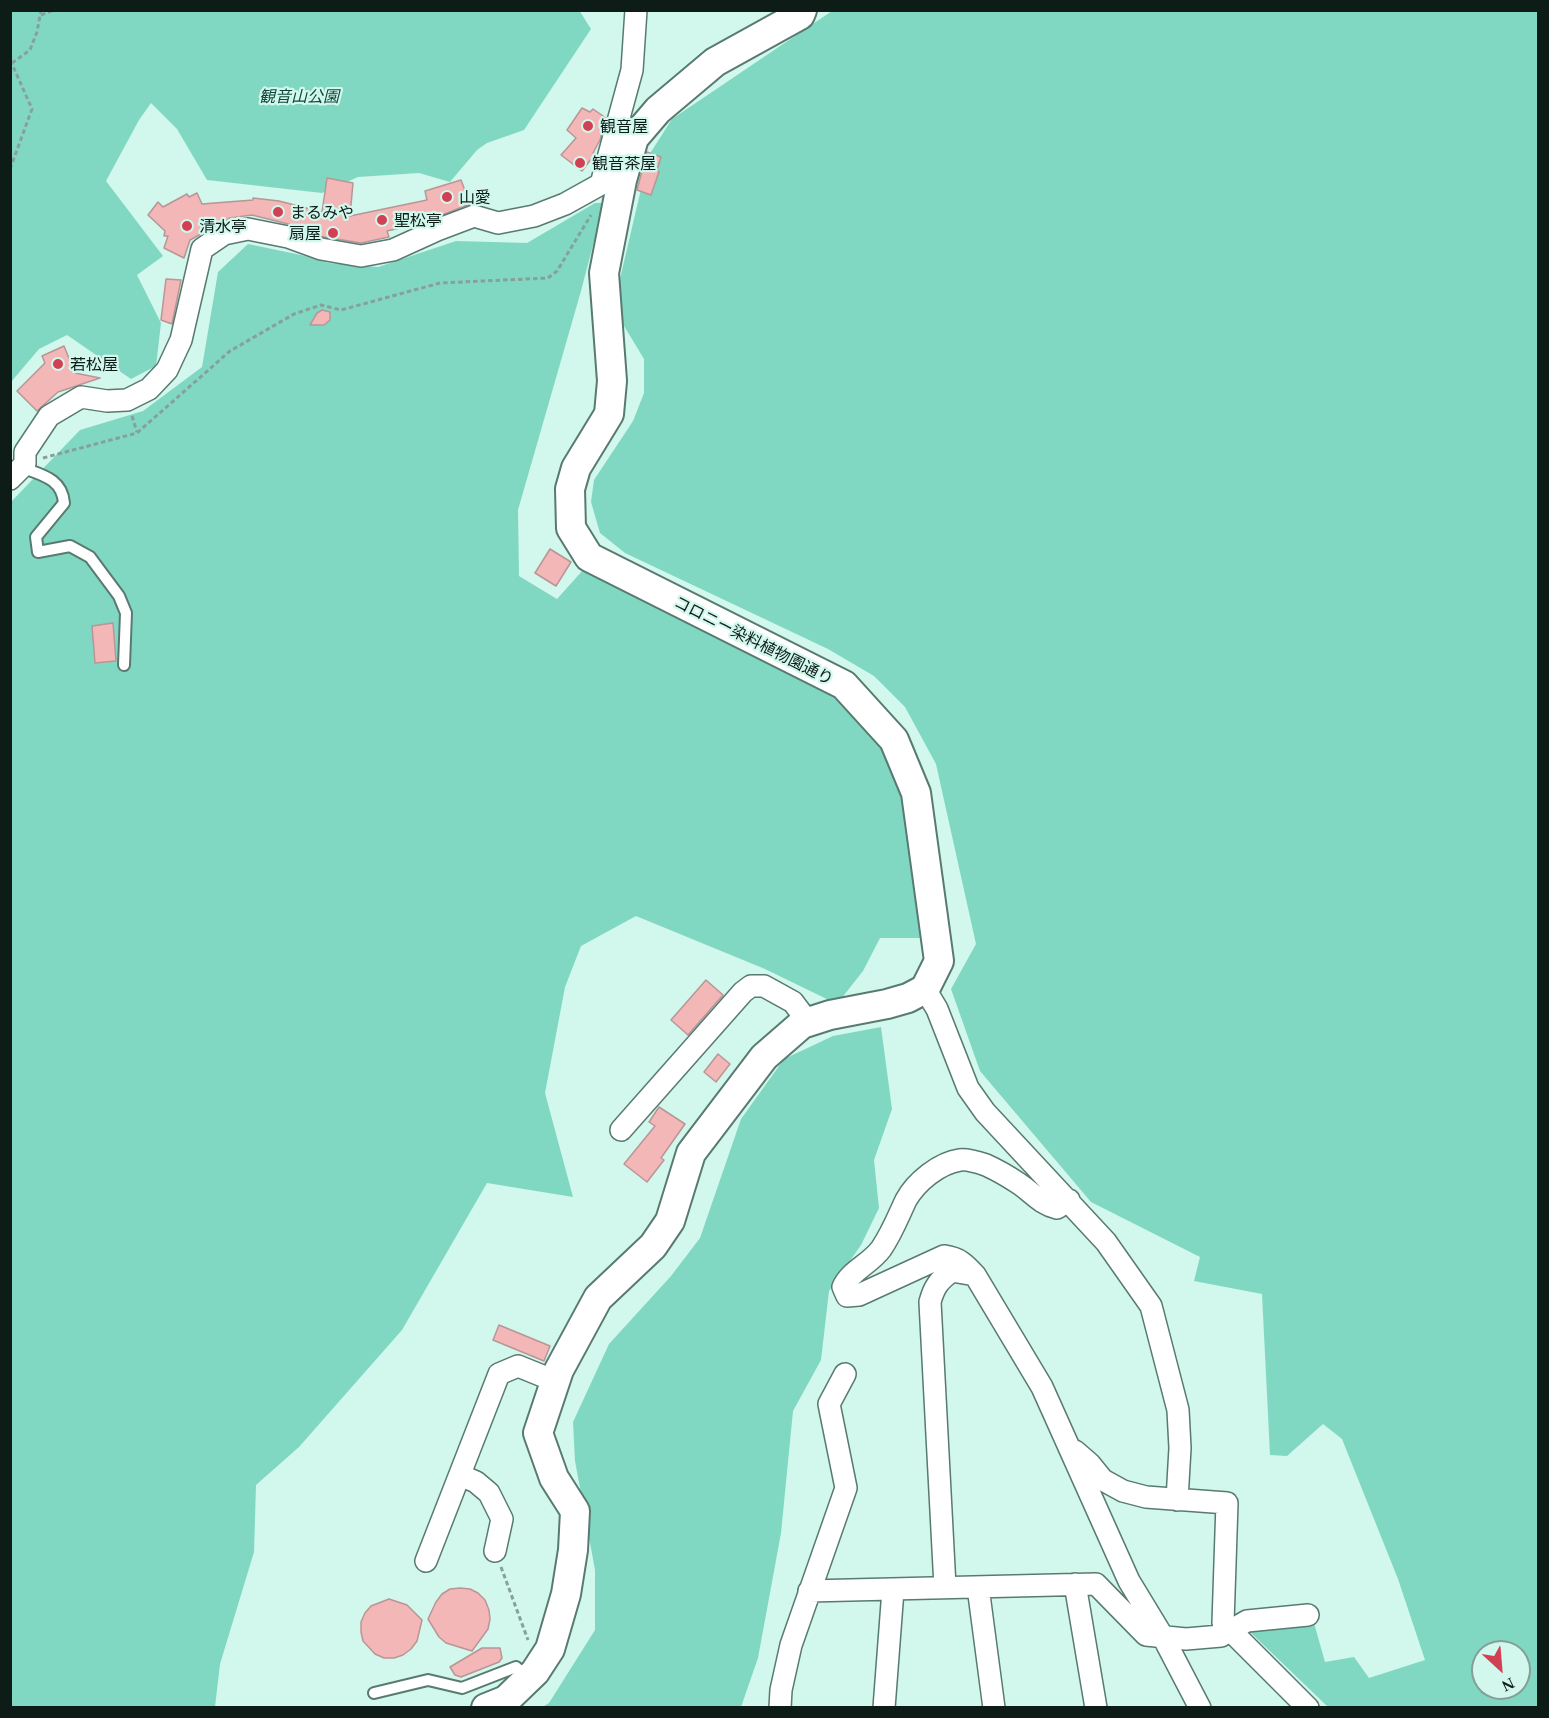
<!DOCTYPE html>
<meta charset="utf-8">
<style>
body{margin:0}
#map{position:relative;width:1549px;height:1718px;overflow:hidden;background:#d2f7ec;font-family:Georgia,serif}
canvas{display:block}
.frame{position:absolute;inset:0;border:12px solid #0e1c18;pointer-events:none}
.north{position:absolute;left:1471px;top:1640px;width:60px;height:60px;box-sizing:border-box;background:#d2f7ec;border:2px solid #849f97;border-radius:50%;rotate:154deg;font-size:16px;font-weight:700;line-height:24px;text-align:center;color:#0e1c18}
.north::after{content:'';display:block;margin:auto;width:21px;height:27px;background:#d14153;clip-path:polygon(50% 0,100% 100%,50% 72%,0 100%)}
</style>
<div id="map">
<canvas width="1549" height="1718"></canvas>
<div class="frame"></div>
<div class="north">N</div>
</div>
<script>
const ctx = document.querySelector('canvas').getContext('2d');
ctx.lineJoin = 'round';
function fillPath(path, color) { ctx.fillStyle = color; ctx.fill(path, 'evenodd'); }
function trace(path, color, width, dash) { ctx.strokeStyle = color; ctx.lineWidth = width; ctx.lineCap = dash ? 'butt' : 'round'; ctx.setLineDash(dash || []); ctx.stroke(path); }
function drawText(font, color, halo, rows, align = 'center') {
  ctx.font = font + ' Georgia,"Noto Sans JP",serif'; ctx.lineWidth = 4.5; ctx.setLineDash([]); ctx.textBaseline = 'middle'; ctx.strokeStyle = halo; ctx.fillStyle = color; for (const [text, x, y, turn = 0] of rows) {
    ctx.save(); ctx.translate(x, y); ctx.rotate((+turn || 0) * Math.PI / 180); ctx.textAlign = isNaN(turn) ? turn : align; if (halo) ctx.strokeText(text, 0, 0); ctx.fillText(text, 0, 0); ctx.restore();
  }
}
fillPath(new Path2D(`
 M579,10L591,29L524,130L487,143L477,150L450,182L419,173L358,177L322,193L207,180L177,129L151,103L139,120L106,181L163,256L137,275L161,323L156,366L131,379L67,335L39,349L11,382V11Z
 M832,11H1538V1707H1328L1249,1631L1314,1623L1325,1662L1354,1657L1369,1678L1425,1660L1398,1579L1342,1439L1323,1424L1287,1456L1270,1455L1262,1294L1194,1281L1200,1257L1091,1202L980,1071L951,989L976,944L936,764L905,707L874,676L828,649L625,553L600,533L591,502L594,480L633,421L644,393V359L621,321L619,283L649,155L672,119ZM1483,1652H1519V1688H1483Z
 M595,203H604L581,291L518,510L519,576L557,599L583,570L619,580L847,690L918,792L926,938H880L863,971L837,1004L765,969L636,916L581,946L565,987L545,1093L573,1197L487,1183L402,1330L299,1447L256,1485L254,1552L220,1664L215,1707H11L10,503L80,430L143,411L202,367L218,272L248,244L301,255L329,263L378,267L456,241L527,243Z
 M881,1027L892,1109L874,1160L879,1208L861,1245L829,1291L821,1360L793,1411L781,1533L758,1658L741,1707L541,1708L549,1703L595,1630V1570L575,1461L573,1422L609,1344L671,1276L700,1238L741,1119L784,1059L833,1036Z`), '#81d8c2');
const building = new Path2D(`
 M582,108L590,112L593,109L606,118L600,140L593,153L595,154L582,171L561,155L576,138L567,130Z
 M647,152L661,157L657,170L659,172L651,195L637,190Z
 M327,178L353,183L350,216L427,200L425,191L461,180L470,204L422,223L387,231L389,237L361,243L324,237L292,225L252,215L230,218L190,240L184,258L164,248L168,236H164L165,231L148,215L158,202L163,207L187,194L189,197L197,193L202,204L253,200V198L279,201L322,212Z
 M166,279L181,280L172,324L161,320Z
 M322,310L330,312V320L324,325H310L317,313Z
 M64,346L75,373L100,378L58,392L37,411L17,391L45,363L42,356Z
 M550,549L571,562L556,586L535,573Z
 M113,623L116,661L95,663L92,626Z
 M706,980L723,995L688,1035L671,1020Z
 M718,1054L730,1064L716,1082L704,1072Z
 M659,1107L685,1124L661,1158L664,1160L647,1182L624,1164L655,1126L649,1122Z
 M499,1325L550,1346L544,1361L493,1340Z
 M460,1588L470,1589L478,1593L485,1600L489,1610L490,1619L488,1629L472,1651L446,1643L439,1637L428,1619L436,1602L442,1594L450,1589Z
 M389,1599L407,1605L422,1620L417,1641L411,1649L403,1655L394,1658H384L375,1654L363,1641L361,1632V1622L365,1613L371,1606Z
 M482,1648H500L502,1658L499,1662L461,1677L455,1675L450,1667Z`);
fillPath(building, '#f3b7b8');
trace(building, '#b89696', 1.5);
const lane = new Path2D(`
 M21,467C41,475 62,478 64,503L36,537L38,552L70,546L90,557L119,596L126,613L124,665
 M374,1693L428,1680L462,1688L516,1667L528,1678`);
const street = new Path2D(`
 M601,184L632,70L636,10
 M10,479L25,464V452L49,416L81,397L107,401L127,400L149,389L167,370L181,340L202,249L224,234L248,229L288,237L321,249L361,256L393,250L437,230L474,216L498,223L534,216L565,204L601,184L622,180
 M925,989L937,1009L968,1088L985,1112L1106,1242L1151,1306L1178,1410L1180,1448L1177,1500
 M621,1130L743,992L751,986H764L793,1002L808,1022
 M1069,1200L1057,1208C1040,1204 1032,1192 1018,1183C1009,1177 997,1170 986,1165C980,1163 967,1159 960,1160C939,1163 916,1182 906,1200C898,1217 892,1233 881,1249C870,1264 850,1271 843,1287L847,1296L859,1295L944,1256C959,1258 965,1264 975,1275L1042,1387L1129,1581L1163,1637L1200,1708
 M1075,1451L1090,1464L1103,1480L1123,1491L1146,1497L1227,1503L1223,1623L1308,1708
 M460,1475L476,1482L489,1493L502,1519L495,1551
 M426,1561L499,1374L518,1366L555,1381
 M1075,1584L1096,1708
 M945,1587L930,1302C934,1287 939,1280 952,1271L975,1275
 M978,1587L994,1708
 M809,1591L1096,1584L1146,1635L1186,1639L1221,1636L1247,1621L1308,1615
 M780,1708L781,1690L791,1645L846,1488L829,1404L845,1374
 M884,1708L893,1590`);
const secondary = new Path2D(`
 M486,1708L506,1700L535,1672L550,1649L566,1594L573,1550L575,1511L554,1478L538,1433L559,1370L598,1298L653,1246L670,1221L691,1153L764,1057L802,1024L830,1015L887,1004L908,998L925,989L939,961L916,793L894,740L844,685L589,557L571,528L570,489L576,468L609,414L612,381L604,273L622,180L634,138L658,110L715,62L800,15L802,10`);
trace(lane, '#587a71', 14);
trace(street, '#587a71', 24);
trace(secondary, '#587a71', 32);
trace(new Path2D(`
 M41,15L54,10
 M12,63L30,50L37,32L41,10
 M10,169L32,109L12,64
 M132,416L137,432
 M43,458L137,433L230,351L294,314L321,305L341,310L440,283L548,278L557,271L591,215
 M501,1567L528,1640`), '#85a199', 3, [4.5, 3]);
trace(lane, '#fff', 10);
trace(street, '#fff', 21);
trace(secondary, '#fff', 28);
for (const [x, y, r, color] of [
 [588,126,6,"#d14153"],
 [580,163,6,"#d14153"],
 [447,197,6,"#d14153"],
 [278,212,6,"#d14153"],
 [382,220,6,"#d14153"],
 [187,226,6,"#d14153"],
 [333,233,6,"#d14153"],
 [58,364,6,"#d14153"]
]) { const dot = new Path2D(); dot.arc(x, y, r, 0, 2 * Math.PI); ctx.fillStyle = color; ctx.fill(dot); trace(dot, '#d2f7ec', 2); }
drawText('italic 16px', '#10463b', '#d2f7ec', [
 ["観音山公園",299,96]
]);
drawText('16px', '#0e1c18', '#d2f7ec', [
 ["観音屋",600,126],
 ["観音茶屋",592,163],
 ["山愛",459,197],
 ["まるみや",290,212],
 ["聖松亭",394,220],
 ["清水亭",199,226],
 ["扇屋",321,233,"right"],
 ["若松屋",70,364]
], 'left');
drawText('16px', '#0e1c18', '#d2f7ec', [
 ["コロニー染料植物園通り",754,640,27]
]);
</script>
